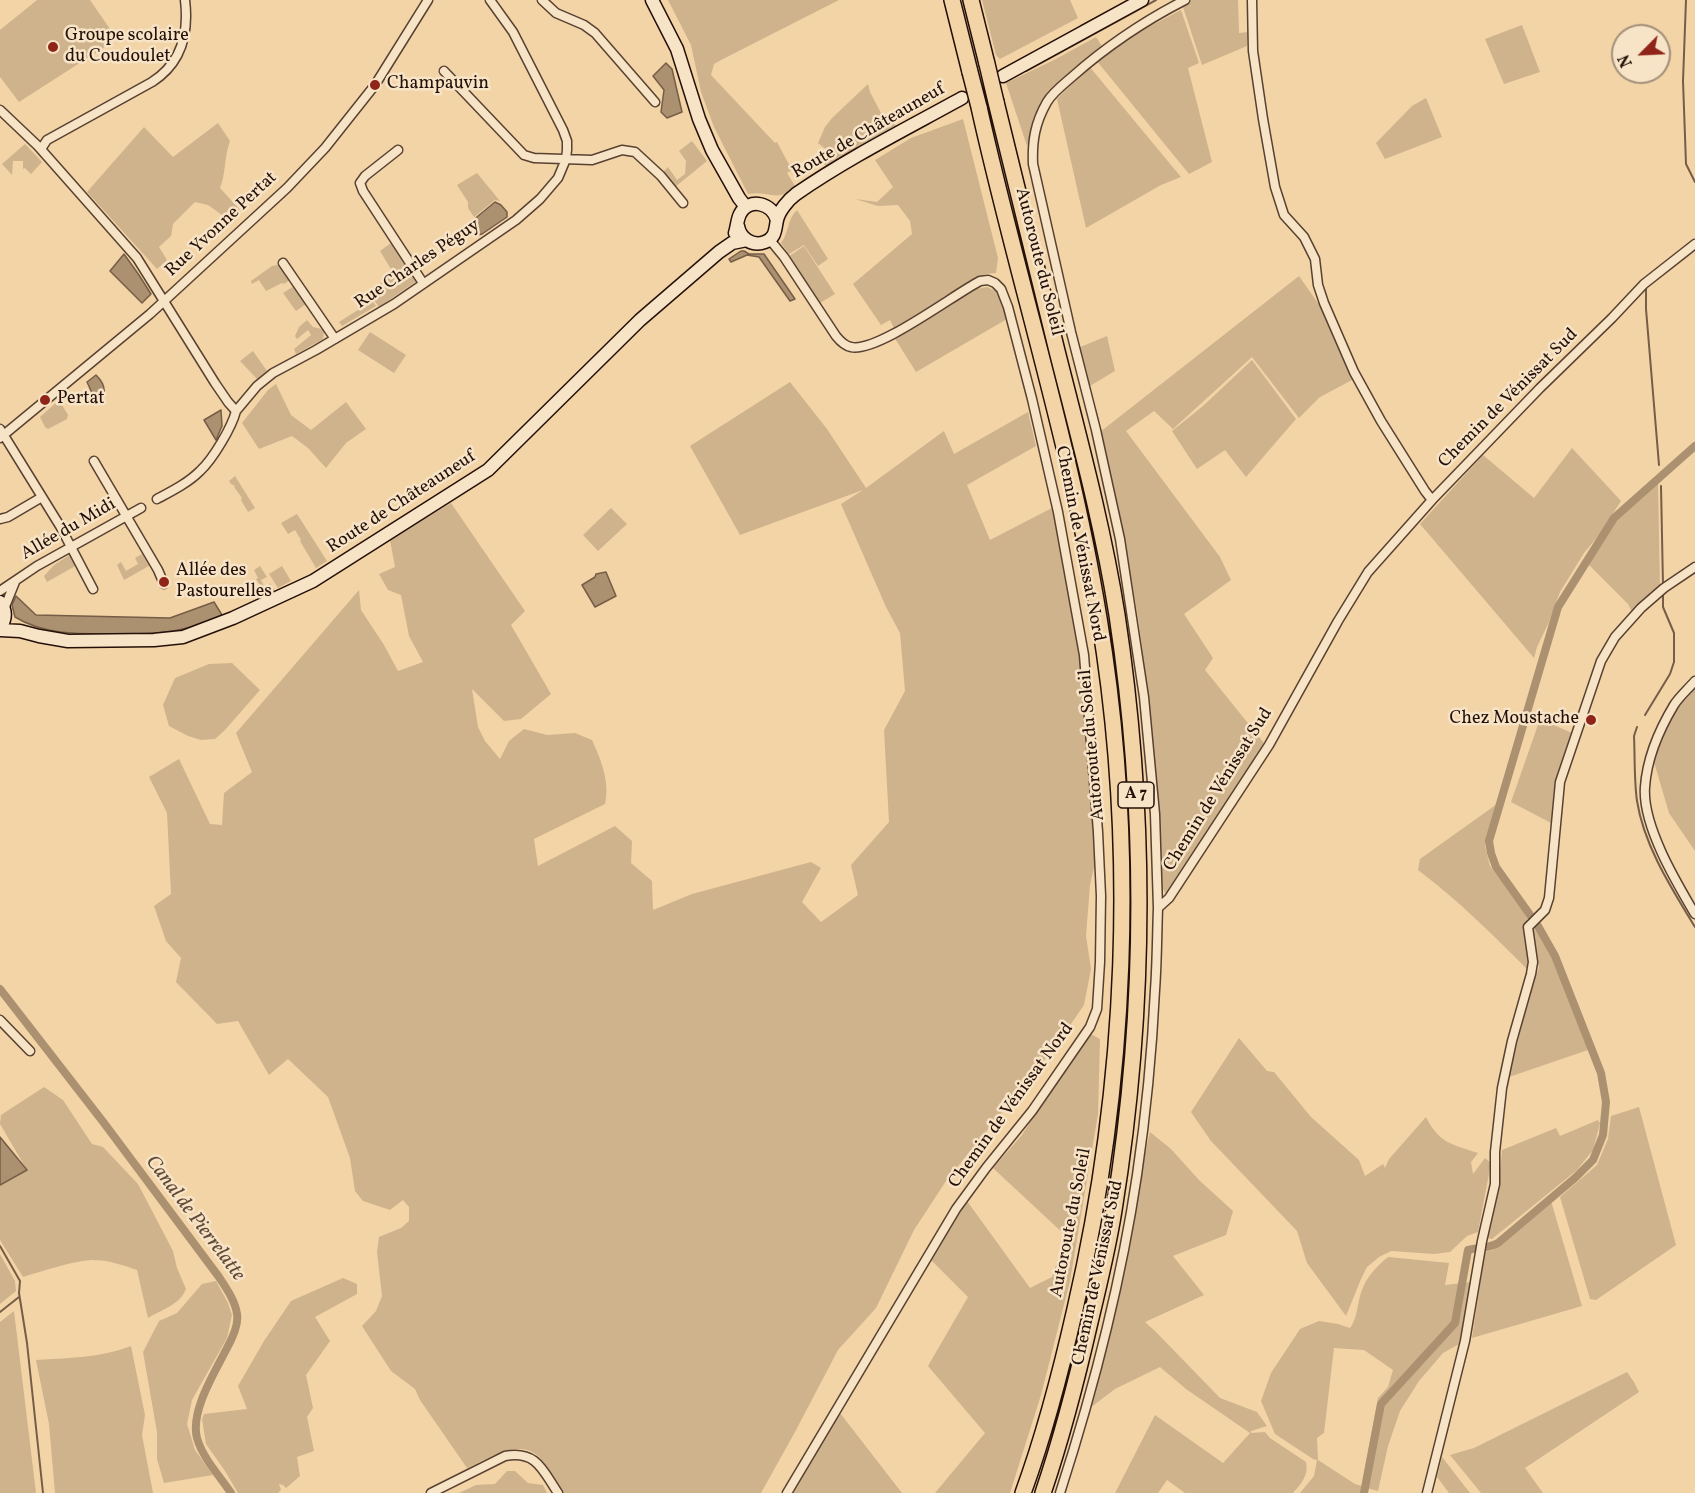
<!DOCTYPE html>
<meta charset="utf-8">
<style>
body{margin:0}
#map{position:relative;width:1695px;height:1493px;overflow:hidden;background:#f2d4a7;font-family:Vollkorn,serif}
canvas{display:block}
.north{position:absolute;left:1611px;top:24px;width:60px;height:60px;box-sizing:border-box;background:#f7e3c6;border:2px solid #a38f7a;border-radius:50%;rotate:246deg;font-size:16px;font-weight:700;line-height:24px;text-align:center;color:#241008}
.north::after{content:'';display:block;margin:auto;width:21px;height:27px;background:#8f2418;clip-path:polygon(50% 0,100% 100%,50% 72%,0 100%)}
</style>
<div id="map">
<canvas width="1695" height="1493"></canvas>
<div class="north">N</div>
</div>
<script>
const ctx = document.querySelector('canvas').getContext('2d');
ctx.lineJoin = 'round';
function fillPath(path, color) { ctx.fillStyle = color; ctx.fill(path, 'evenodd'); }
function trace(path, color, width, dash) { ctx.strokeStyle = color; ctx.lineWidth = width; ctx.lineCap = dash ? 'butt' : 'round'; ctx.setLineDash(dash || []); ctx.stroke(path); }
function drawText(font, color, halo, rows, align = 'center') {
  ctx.font = font + ' Vollkorn,serif'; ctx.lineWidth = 5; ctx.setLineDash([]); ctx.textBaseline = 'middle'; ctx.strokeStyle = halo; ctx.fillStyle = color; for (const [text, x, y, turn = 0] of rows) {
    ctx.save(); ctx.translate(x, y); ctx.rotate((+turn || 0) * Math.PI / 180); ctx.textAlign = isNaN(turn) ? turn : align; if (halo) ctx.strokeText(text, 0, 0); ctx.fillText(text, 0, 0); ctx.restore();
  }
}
fillPath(new Path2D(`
 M37,0H90L117,39L19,102L0,77V30Z
 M668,0H839L721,60L714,64L711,75L775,143L777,142L792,170L787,173L795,186C779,204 767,190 748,194L714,127L701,92L691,45Z
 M982,0H1070L1078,18L1000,59L996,55Z
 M1191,0H1238L1239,33L1248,32L1247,46L1202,65L1182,4Z
 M1181,10L1199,63L1188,68L1212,162L1189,174L1096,60L1135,34Z
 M1522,25L1540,72L1504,84L1485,39Z
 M1096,37L1102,46L1051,90L1044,98L1027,146L1006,83L1054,60Z
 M1089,66L1181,177L1161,185L1086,228L1057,99Z
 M868,84L870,92L883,117L897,126L827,167L821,161L829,152L818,143L825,127L832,118Z
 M1426,98L1442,137L1385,159L1376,143L1412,106Z
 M963,119L998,258L996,273L985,274L894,328L890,320L881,325L853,284L912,234L910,221L898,205L878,206L855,199L877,202L893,187L875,160L911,138Z
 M218,123L230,141C224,157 226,173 220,188L241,211L229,220L208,205L195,202L173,224L171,236L159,247L167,260L157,269L87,192L144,127L173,157Z
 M692,141L707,161L675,187L663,172L668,167L677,180L685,174L686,161L679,151Z
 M25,144L42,162L31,174L25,168L23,169V161H13L12,175L2,164Z
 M477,173L500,201L495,200L474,217L468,208V202L457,185Z
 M797,210L828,259L818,266L804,245L789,254L781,243C789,233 787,219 797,210Z
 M391,243L405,266L407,265C411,270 417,276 415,282L379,307L368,292L394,274L380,251Z
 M804,246L835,294L820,303L788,257Z
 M277,265L280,266L290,280L284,284L282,283L266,291L259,280L252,284L251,281L272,266Z
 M1299,276L1329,319L1354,379L1320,397L1299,418L1252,357L1173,429L1154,411L1126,431L1220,557L1231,580L1184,614L1213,658L1205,670L1264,743L1168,897L1159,883C1154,804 1151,725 1142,647C1133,574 1115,503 1100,432Z
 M294,286L306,304L296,311L283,293Z
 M987,287L998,292L1007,319L916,372L894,337L977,289Z
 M368,295L376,306L342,326L339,322L361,308L358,302Z
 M307,320L313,327L322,329L324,332L323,339L296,354L294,349L311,335L308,330L297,339L295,336L299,327Z
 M370,332L406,355L394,373L358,350Z
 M1107,336L1115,371L1088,387L1078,348Z
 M253,351L267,371L257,379L240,361Z
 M1252,360L1296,419L1246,477L1225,450L1197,469L1172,431L1203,406Z
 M790,382L827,429L866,488L944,431L954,454L1028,412L1036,446L967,485L990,540L1052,508L1081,656L1096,859L1090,885L1086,936L1091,969L1084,1005L1058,1043L946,1181L914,1230L876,1308L838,1350L795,1432L761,1493H561C555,1483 547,1464 538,1456C518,1438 487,1459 467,1468L420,1400L415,1389L391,1371L362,1326L376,1311L382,1296L377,1252L379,1237L401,1228L409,1221V1207L403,1200L390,1210L363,1201L355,1191L350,1158L328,1097L288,1059L269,1075L238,1021L217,1024L176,982L181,958L166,941L154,906L171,894L167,813L149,777L179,759L210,824L222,825L224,793L252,772L236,733L359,590L361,610L384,645L398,671L423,662L409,636L401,595L388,590L379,574L395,567L390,540L451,503L525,611L511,625L551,694L521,719L504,721L472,689L478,727L485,741L500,759L509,741L524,729L547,735L575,733L592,740C601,760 610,781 605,804L534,839L538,866L615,826L632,841L631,863L652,881L653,910L692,894L811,862L821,868L802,902L821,922L858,895L851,865L889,822L884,730L905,691L900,633L886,607L841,504L863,490L740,535L690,446Z
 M276,384L291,415L311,430L346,402L366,429L346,443L326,468L308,448L292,436L259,449L242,423L268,390Z
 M59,400L68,415L67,419L48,429L45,427L40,417Z
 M1572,448L1621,501L1599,535L1584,553L1560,592L1549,622L1537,647L1534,658L1420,524L1483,455L1534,498Z
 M235,476L255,508L248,512L241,500L242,498L234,487L235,486L231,484L229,481Z
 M1658,483L1660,588L1632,612L1628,604L1589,565L1616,519Z
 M611,508L627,524L598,551L583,535Z
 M297,514L327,561L316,568L300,541L301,540L295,530L288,534L281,523Z
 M71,554L77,565L47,582L44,576L54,565Z
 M142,554L149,566L124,580L117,565L121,562L126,571L138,564L135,558Z
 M260,566L267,577L261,580L265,588L269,586L270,583L275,591L260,598L256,591L262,588L256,579L258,578L254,570Z
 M282,566L291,581L278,588L269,574Z
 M232,663L260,690L225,730L215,739L201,740L188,736L169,726L163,705L175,678L209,664Z
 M1695,689V851L1669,813L1654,762L1659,740L1676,709Z
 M1540,719L1572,733L1558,780L1551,823L1511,802Z
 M1497,804L1485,846L1490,866L1529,917L1524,924L1525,945L1529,957L1527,969C1492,934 1458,900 1418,870L1420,859Z
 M1536,928L1556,963L1588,1050L1509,1077L1532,983L1539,968L1532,930Z
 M1089,1033L1100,1039L1098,1114L1070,1281L1041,1395L1010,1493H935L985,1433L928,1366L968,1297L930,1259L967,1201L1030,1288L1052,1277L1066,1236L993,1168L1022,1135L1049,1091Z
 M1239,1038L1267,1071L1274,1072L1311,1117L1359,1160L1365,1176L1383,1164L1385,1168L1389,1159L1426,1117C1439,1143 1451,1144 1478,1153L1471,1162L1473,1174L1485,1158L1491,1163L1478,1232L1467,1236L1450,1252L1434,1254L1391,1251L1379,1257L1367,1267L1361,1279L1346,1316L1307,1263L1297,1231L1211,1141L1191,1112Z
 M44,1087L63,1100L92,1144L103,1147L138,1184L173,1251L177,1268L186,1289C180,1305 161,1310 148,1318L137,1270C123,1265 108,1260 92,1260C72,1261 43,1271 23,1277L0,1240V1185L27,1170L0,1124L1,1115Z
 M1639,1107L1676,1245L1596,1300L1590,1299L1560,1197L1597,1165L1608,1139L1611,1116Z
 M1598,1120L1600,1123L1593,1150L1577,1170L1492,1239L1486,1238L1499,1184L1502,1150L1556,1128L1560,1136Z
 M1150,1132L1171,1149L1199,1180L1233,1211L1226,1235L1173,1256L1204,1295L1145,1322L1156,1332L1220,1398L1257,1412L1267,1426L1251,1431V1433L1265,1432L1270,1438L1306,1462C1309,1475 1301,1484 1293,1493H1185L1167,1480L1158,1493H1115L1155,1415L1223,1463L1250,1433L1186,1389L1160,1367L1115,1389L1090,1408L1136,1191Z
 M1551,1201L1582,1306L1472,1338L1485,1252L1493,1250Z
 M0,1254L15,1281L16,1291L0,1304Z
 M1388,1257L1449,1263L1445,1285L1471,1282L1461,1343L1443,1353L1419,1381L1400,1411L1388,1446L1378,1491L1367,1488L1368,1485L1362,1484L1378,1398L1388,1387L1393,1370L1364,1350L1334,1348L1324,1433L1317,1438L1318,1460L1355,1484L1362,1486L1361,1493H1300L1314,1476L1317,1460L1313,1459L1275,1434L1261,1401L1271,1373L1300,1329L1319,1321L1338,1324L1350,1328C1357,1319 1357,1307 1360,1296C1365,1278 1375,1268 1388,1257Z
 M343,1278L357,1284V1294L315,1317L330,1341L306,1375L313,1408L307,1417L314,1451L297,1457L300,1476L286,1488L283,1485L279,1484L281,1490L278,1493H238L225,1471L206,1444L202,1419L204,1414L247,1409L238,1386L264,1341L291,1301Z
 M216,1281L228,1303L232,1315L227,1338L192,1400L187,1424L195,1450L213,1475L164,1483L157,1459V1432L143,1352L159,1321L177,1313L202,1284Z
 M14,1311L36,1493H0V1322Z
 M131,1346L145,1415L142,1435L153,1493H55L49,1424L36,1360C68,1358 100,1358 131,1346Z
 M1627,1372L1634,1382L1639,1392L1525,1468L1543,1493H1481L1450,1455L1474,1448Z
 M840,1413L902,1493H793Z
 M1442,1457L1470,1493H1449L1437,1477Z
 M507,1471H515L528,1483L543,1485L547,1493H459L476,1485L495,1484Z`), '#cfb38c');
const water = new Path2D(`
 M666,63L672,69L682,112L667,118L661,112L664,90L653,76Z
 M495,202L501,205L507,212V217L482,234L478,235L472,224V221Z
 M741,251H744L749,254H764L795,299L790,301L759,257L747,255L731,262L729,259Z
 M124,254L139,275L151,294L142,303L110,271Z
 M96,375C100,379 105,386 104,392L97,396L92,393L87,382Z
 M221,410L222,426L216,440L204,420Z
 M606,572L616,596L595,607L582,585L595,577L596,574Z
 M16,596L36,615L170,618L214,602L222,615C208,622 194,627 178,630C159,634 138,634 118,634C83,634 46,636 15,617L12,605Z
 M0,1137L27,1170L0,1185Z`);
fillPath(water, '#ac9171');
trace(water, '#765d47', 1.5);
trace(new Path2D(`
 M1686,0L1683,81L1686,164L1695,182
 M1081,26L1129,0
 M1001,70L1031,54
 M1026,71L1156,0
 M1646,286V309L1659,465
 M1661,486L1663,585
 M1645,715L1670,674L1674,662V633L1663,607V592
 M1637,727L1634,736C1635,757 1634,780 1637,801C1644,846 1672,889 1695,927
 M0,1246L20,1281L19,1293L27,1343L43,1493
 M0,1312L19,1297`), '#765d47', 2);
trace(new Path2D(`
 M0,989L104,1123L219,1277C226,1288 235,1300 237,1314C239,1325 232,1339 227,1348C215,1372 190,1411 197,1438C203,1459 220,1476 231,1493
 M1364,1493L1381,1404L1455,1323L1468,1250C1480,1247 1487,1249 1498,1243L1575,1178L1593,1160L1603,1135L1606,1102L1601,1073L1555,956L1538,926L1496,867L1491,853L1489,841L1558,607L1614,518L1695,446`), '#ac9171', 8);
const street = new Path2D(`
 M542,0L556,13L584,25L595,33L655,102
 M1252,0L1253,51L1263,119L1275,187L1284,215L1304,237L1315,259L1318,285L1324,303L1354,372L1381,421L1425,491L1432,500
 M444,71L524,155L534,158L592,160L622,150L635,152L661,176L683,203
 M0,110L38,146L137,258L215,383L228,402L236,411L257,386L273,373L316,350L394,304L516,220L540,199L558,178L566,159L567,150V141L563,130L513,32L490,0
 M41,149L47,140L152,82C182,63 189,33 185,0
 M398,150L365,176L360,183L363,191L423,283
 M770,240L784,257L836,336C840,341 845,346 851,347C877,353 953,295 980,281L988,280L995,283L1001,289L1008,307L1032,399L1058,512L1084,655L1098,832L1101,896L1100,962L1097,1009L1090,1027L1032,1111L986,1168L956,1209L787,1493
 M283,263L335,339
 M0,429L60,526L93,589
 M0,438L150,314L287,188L325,148L375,85L428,0
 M94,461L158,570L164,584
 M157,499C172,491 188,483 200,471C213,459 232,427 236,411
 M0,519L8,517L42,497
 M0,591L37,566L141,508
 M4,609L15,582
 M1695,681C1688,689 1679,697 1674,705C1659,730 1647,758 1645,787C1642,825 1676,882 1695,914
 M1158,908L1155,814L1144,697L1120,539L1096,430L1071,332L1033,164C1032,141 1035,123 1047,102C1053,92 1064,84 1073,76C1107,46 1144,21 1185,0
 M0,1020L30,1051
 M431,1493L505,1456C537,1450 543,1471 558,1493
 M1060,1493C1093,1391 1121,1282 1137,1175C1146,1114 1152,1052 1155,990C1157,963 1157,936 1158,908L1169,898L1269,745L1338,621L1368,572L1432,500L1540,388L1612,318L1644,284L1695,244
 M1427,1493L1465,1341L1482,1241L1495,1184V1152L1502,1088L1512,1041L1531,974L1533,962L1528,927L1545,910L1549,898L1560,782L1601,661L1615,637L1641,608L1664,588L1695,567`);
const secondary = new Path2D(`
 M652,0L677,49L699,119L712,150L739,198L746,207
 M1003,76L1142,0
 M738,226C740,238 752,247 765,242C776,238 775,229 777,220C779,211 788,200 796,194C848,158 906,129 962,98
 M735,233C737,227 737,220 740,214C749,197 772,203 777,220
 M0,602C7,611 6,619 0,628
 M0,630L20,631L39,636L68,641L154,640L183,637L233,618L313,581L488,470L640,320L719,252L732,243L747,240`);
const highway = new Path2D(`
 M952,0L970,72
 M971,0L987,64
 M996,102C1017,185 1036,268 1057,351C1079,438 1103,526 1117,615C1147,812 1146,1013 1114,1210C1108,1248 1099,1285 1090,1322C1077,1379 1062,1437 1043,1493
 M979,107C1017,278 1071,445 1099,618C1137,847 1127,1084 1075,1309C1061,1371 1045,1433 1023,1493`);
trace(street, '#584130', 11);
trace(secondary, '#241008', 15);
trace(highway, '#241008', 18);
trace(street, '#f7e3c6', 8);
trace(secondary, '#f7e3c6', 12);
trace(highway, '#f2d4a7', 15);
const highwayBridge = new Path2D(`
 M987,64L996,102
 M970,72L979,107`);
trace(highwayBridge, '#241008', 18, []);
trace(highwayBridge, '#f2d4a7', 15);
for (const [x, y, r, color] of [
 [53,47,6,"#8f2418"],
 [375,85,6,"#8f2418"],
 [45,400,6,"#8f2418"],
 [164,582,6,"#8f2418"],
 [1591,720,6,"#8f2418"]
]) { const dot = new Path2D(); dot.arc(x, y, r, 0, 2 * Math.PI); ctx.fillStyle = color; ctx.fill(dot); trace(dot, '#f7e3c6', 2); }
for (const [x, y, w] of [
 [1136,795,36]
]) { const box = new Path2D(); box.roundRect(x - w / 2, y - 13, w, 26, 4.5); ctx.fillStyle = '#f7e3c6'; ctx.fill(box); trace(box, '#241008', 1.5); }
drawText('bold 16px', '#241008', null, [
 ["A 7",1136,795]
]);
drawText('18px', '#241008', '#f7e3c6', [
 ["Groupe scolaire",65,37],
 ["du Coudoulet",65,58],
 ["Champauvin",387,85],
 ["Pertat",57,400],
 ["Allée des",176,572],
 ["Pastourelles",176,593],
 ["Chez Moustache",1579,720,"right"]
], 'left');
drawText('18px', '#241008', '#f7e3c6', [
 ["Route de Châteauneuf",869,132,-30],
 ["Rue Yvonne Pertat",222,225,-43],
 ["Autoroute du Soleil",1038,262,76],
 ["Rue Charles Péguy",418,265,-34],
 ["Chemin de Vénissat Sud",1509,399,-45],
 ["Route de Châteauneuf",402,503,-33],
 ["Allée du Midi",69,530,-30],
 ["Chemin de Vénissat Nord",1079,544,79],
 ["Autoroute du Soleil",1093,745,-95],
 ["Chemin de Vénissat Sud",1219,790,-58],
 ["Chemin de Vénissat Nord",1012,1106,-54],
 ["Autoroute du Soleil",1072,1223,-79],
 ["Chemin de Vénissat Sud",1099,1273,-78]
]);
drawText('italic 20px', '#614a37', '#f7e3c6', [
 ["Canal de Pierrelatte",194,1219,53]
]);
</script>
